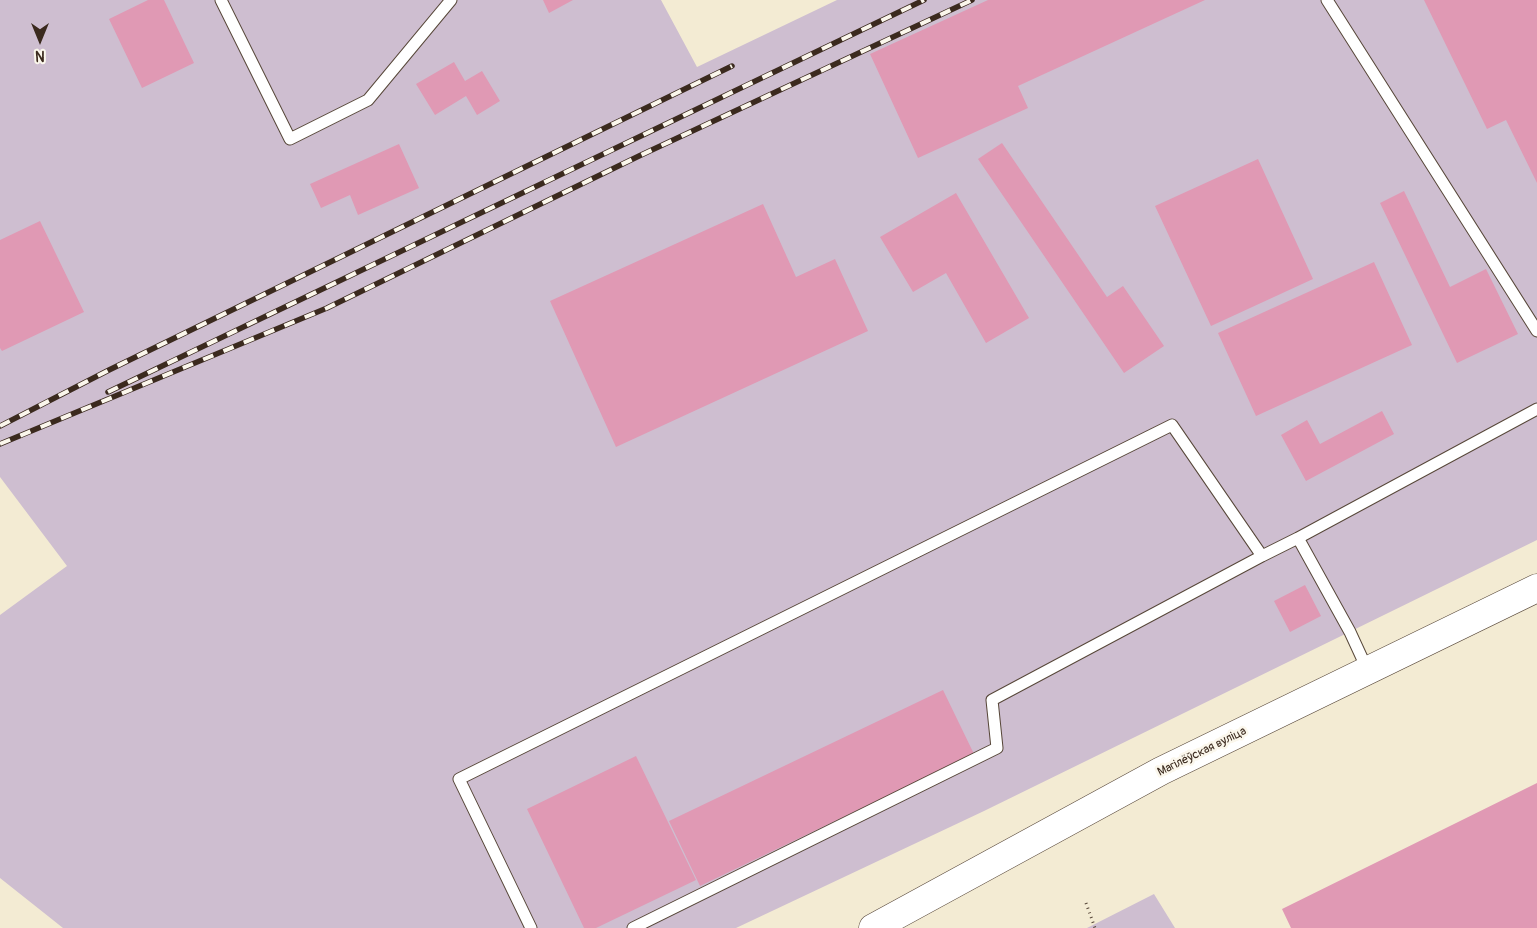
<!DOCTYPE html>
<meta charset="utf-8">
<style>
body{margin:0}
#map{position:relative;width:1537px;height:928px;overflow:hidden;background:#f3ebd3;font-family:Pangolin,sans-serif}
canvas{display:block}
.north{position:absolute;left:15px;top:15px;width:50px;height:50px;-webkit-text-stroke:4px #fbf7ec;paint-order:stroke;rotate:180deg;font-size:14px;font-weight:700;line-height:20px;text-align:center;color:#3b2a1e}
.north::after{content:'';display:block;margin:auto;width:18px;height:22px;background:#3b2a1e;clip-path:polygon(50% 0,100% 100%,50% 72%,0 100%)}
</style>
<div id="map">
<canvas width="1537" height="928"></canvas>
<div class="north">N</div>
</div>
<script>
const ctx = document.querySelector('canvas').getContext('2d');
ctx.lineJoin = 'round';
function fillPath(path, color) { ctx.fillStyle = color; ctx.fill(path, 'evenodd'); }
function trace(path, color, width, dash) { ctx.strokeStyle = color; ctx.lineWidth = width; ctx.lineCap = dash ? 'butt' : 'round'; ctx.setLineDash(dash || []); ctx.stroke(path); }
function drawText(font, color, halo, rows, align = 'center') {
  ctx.font = font + ' Pangolin,sans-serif'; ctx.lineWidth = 5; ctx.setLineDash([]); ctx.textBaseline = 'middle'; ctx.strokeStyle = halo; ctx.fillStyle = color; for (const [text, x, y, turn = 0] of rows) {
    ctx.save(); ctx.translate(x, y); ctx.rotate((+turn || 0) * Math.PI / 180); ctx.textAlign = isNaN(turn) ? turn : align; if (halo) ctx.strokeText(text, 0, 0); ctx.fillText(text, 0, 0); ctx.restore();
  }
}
fillPath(new Path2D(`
 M0,0H661L697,67L837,0H1537V540L984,811L736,928H63L0,878V615L67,566L0,477Z
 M1154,894L1175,928H1087Z`), '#cebed0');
fillPath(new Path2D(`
 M148,0H164L194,63L142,88L109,19Z
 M543,0H573L549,13Z
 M988,0H1205L1018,86L1028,108L918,158L870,54Z
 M1424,0H1537V183L1506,120L1487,129Z
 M454,62L465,81L482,71L500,101L477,115L466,96L435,115L416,84Z
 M1002,143L1107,297L1123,286L1164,346L1124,373L978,159Z
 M399,144L419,188L358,215L350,195L321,208L310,184Z
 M1258,159L1313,279L1211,326L1155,206Z
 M1404,191L1450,287L1486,269L1518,334L1457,363L1380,203Z
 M956,193L1029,318L986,343L946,273L913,292L880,237Z
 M763,204L796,277L835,259L868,331L616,447L550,301Z
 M40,221L84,312L2,351L0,348V240Z
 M1374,262L1412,345L1256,416L1218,333Z
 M1382,411L1394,434L1306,481L1281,435L1307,420L1320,444Z
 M1305,585L1321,616L1290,632L1274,601Z
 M943,690L974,754L700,886L669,821Z
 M636,756L696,880L596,928H584L527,809Z
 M1537,783V928H1291L1282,909Z`), '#e099b4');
const service = new Path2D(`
 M221,0L290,139L368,100L451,0
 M1327,0L1537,331
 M1298,538L1350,632L1368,671
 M531,928L459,779L1172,425L1262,556
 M633,928L997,748L992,700L1262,556L1298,538L1537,409`);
const tertiary = new Path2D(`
 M873,928L1161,771L1537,588`);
trace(service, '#574739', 13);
trace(tertiary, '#574739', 29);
trace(new Path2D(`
 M1086,903L1095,928`), '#574739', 3, [1, 4]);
trace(service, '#fff', 11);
trace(tertiary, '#fff', 28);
const rail = new Path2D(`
 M108,392L924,0
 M0,426L109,370L732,66
 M0,444L327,308L639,156L972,0`);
trace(rail, '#3b2a1e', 5.5);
trace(rail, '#fbf7ec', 4, [11]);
drawText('12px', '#3b2a1e', '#fbf7ec', [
 ["Магілёўская вуліца",1202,752,-26]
]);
</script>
